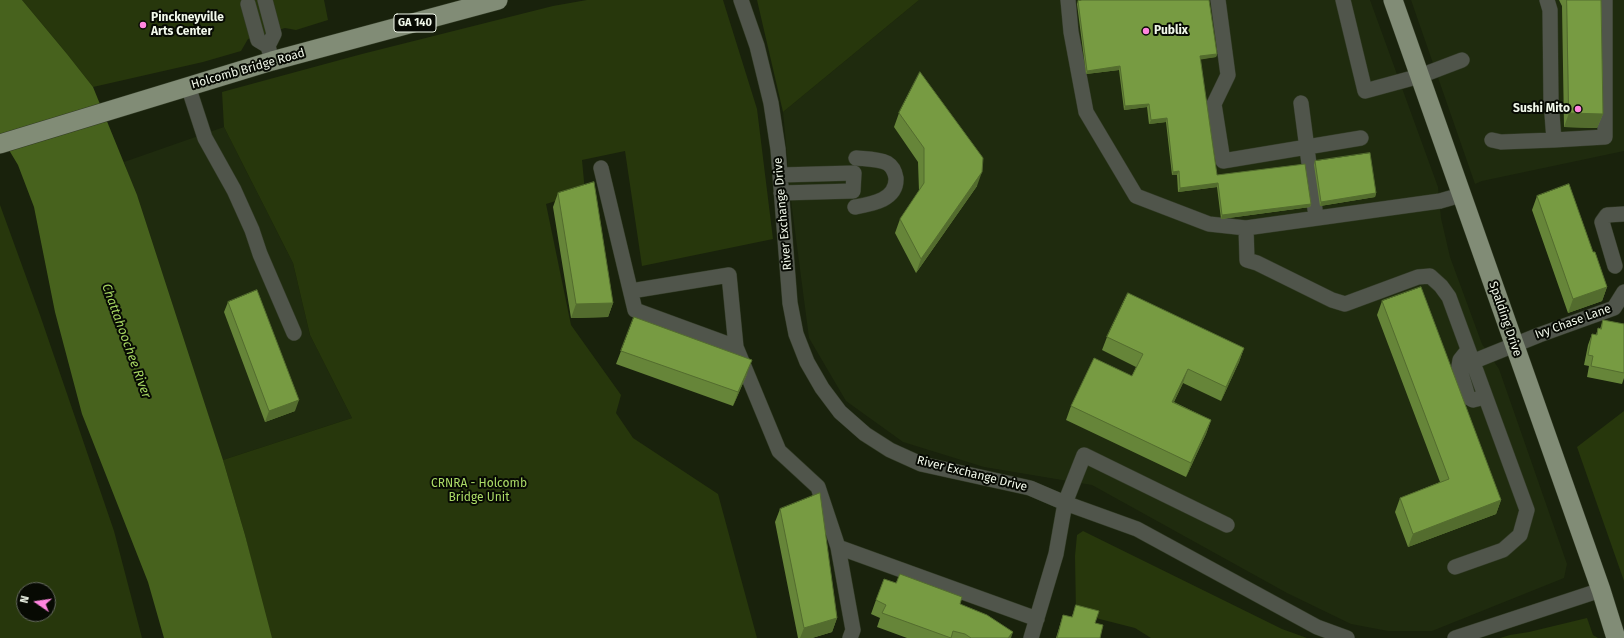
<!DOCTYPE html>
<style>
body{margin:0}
#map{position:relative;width:1624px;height:638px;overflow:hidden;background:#19220c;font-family:"Fira Sans",sans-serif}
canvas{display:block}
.north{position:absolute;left:16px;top:582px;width:40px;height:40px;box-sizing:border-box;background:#070a03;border:1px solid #65695f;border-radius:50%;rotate:283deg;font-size:11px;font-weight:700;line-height:16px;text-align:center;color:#f1f8ea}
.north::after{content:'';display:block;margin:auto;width:14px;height:18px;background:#ff85df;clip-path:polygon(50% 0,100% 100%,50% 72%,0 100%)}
</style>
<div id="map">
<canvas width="1624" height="638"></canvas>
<div class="north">N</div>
</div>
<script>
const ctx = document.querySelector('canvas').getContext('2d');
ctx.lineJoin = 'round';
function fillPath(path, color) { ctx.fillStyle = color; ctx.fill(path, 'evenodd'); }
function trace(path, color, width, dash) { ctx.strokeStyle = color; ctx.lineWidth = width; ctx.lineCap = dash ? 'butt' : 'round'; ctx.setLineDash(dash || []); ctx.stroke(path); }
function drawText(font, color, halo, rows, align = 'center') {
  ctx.font = font + ' "Fira Sans",sans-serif'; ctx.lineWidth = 4; ctx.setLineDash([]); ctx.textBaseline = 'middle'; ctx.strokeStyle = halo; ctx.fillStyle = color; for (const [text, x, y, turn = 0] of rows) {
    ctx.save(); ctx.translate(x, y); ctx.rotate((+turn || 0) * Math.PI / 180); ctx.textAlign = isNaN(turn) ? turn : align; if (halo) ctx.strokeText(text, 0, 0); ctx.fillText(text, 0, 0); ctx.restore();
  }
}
fillPath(new Path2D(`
 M919,0H1370L1438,187L1441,218L1450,257L1482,344L1499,369L1567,564L1564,578L1432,631H1388L1351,624L1287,593L1092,485L984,467L903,442L846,401L809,338L792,208L783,112Z
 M1411,0H1624V151L1482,181L1475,184Z
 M224,127L293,263L310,335L352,418L223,460L124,162Z`), '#1f2b0e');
fillPath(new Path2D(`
 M22,0H324L328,20L296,30L285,28L248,39L241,51L203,62L93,87L67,54Z
 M587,0H723L757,109L773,239L642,266L625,151L582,160L585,192L546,204L571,325L621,395L616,413L633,438L718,494L757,638H270L245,535L223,460L352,418L310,335L293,263L224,127L222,92L362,54L553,6Z
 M757,0H919L783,112Z
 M0,205L40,315L114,531L142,638H0ZM24,590H48V614H24Z
 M1624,411V581L1577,447Z
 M1083,531L1282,629L1307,638H1151L1135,628L1076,613L1075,556L1077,535Z
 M1587,618L1593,635L1598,638H1500L1510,635L1529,632Z`), '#27370c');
fillPath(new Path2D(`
 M0,0H22L67,54L93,87L137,195L223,460L245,535L272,638H164L148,582L82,414L55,312L34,207L18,165L0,135Z`), '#47621d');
const minor = new Path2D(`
 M265,0L274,34L268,46
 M741,0L757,46L771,103L778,149L790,303L796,334L807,362L822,388L840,412L865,434L890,450L921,464L1030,488L1065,503L1137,529L1317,627L1347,638
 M1068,0L1071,32L1086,112L1136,196L1209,224L1246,228L1440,201L1461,195
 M1218,0L1228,75L1214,104L1223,161L1361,138
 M1343,0L1365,91L1420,76L1462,60
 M248,4L258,40L268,46L272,61
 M188,86L205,138L234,190L252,230L260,254L294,333
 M1301,103L1316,217
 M1492,140L1501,142L1554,140L1551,101L1550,10L1547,0
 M1554,140L1605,137V0
 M601,168L635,310L736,347L779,451L818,487L838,547L853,630L850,638
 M780,175L854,173L853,191L781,193
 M855,207C872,204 897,200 896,178C895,172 892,166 887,163C878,159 865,159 856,158
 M1246,228L1247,260L1257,263L1332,300L1345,304L1418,277L1430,276L1441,286L1449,297L1527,510L1520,535L1503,550L1455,567
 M1615,266L1602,222L1607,215L1624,214
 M631,291L729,275L736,347
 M1468,350L1460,360L1459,366L1468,397L1473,400L1485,397
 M1472,362L1539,335L1614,308L1624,292
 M838,547L1037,619
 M1031,638L1056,554L1065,503L1084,455L1227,525
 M1455,638L1601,590`);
const major = new Path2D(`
 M1393,0L1601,590L1616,638
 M0,144L272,61L498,0`);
trace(minor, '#333c27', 16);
trace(major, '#333c27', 20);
trace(minor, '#50554b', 15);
trace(major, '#818c76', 19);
fillPath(new Path2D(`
 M1559,0H1601L1603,114L1597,128L1564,127L1562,6Z
 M1078,1L1217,54L1216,57L1200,59L1217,175L1311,204L1310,207L1221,219L1217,187L1178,192L1177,175H1172L1166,122L1149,124L1147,107L1124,110L1119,70L1086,74L1077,4Z
 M899,113L977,186L916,273L895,233L900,219L919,191L918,162L894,127Z
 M1315,161L1376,193L1375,197L1320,206L1314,165Z
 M558,193L613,303L608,317L571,318L553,207Z
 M1537,196L1593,252L1607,287L1602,301L1568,313L1532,210Z
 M1382,301L1501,500L1496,514L1408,547L1395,512L1400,498L1440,482L1377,315Z
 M228,302L295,411L265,422L224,312Z
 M1603,320L1624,324V378L1622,384L1587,377L1589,366L1584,365L1588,345L1592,334L1596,335L1598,328L1600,329Z
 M1107,337L1244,348L1239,362L1221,401L1183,383L1174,402L1211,420L1206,434L1186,477L1066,420L1071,406L1132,376L1136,367L1102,350Z
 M621,351L747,374L733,406L616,364Z
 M780,509L837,618L832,632L812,638H798L775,522Z
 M876,600L960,604L1011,638H907L877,627L880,618L871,614Z
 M1076,605L1095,623L1100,638H1056L1063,615L1072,617Z`), '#668539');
fillPath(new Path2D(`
 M1217,54L1216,57L1198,60L1200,56Z
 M1120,66L1119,70L1086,74L1087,71Z
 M1149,104L1147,107L1124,110L1125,106Z
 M1569,113L1603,114L1597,128L1564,127Z
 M1167,118L1166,122L1149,124L1151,120Z
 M1179,171L1177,175H1172L1173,172Z
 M982,172L977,186L916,273L921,259Z
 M1218,183L1217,187L1178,192L1180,188Z
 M1376,193L1375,197L1320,206L1321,202Z
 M1311,204L1310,207L1221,219L1222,215Z
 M1607,287L1602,301L1568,313L1573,299Z
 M613,303L608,317L571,318L576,304Z
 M1244,348L1239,362L1221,401L1226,387Z
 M752,360L747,374L733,406L738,392Z
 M1188,369L1183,383L1167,416L1172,402Z
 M299,400L295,411L265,422L269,411Z
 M1211,420L1206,434L1186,477L1191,463Z
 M1501,500L1496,514L1408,547L1413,534Z
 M837,618L832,632L812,638H800L804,628Z
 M1013,632L1011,638H1008Z`), '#536c2e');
const building = new Path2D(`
 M1082,0H1209L1217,54L1200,56L1217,175L1305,164L1311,204L1222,215L1218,183L1180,188L1179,171L1173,172L1167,118L1151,120L1149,104L1125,106L1120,66L1087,71L1078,1Z
 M1567,0H1601L1603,114L1569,113Z
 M920,72L983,158L982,172L921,259L900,219L924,183V148L899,113Z
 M1370,153L1376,193L1321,202L1315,161Z
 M594,182L613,303L576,304L558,193Z
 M1569,184L1593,252H1595L1607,287L1573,299L1537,196Z
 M1421,287L1501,500L1413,534L1400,498L1449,479L1382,301Z
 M257,290L299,400L269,411L228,302Z
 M1128,293L1244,348L1226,387L1188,369L1172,402L1211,420L1191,463L1071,406L1094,358L1132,376L1143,354L1107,337Z
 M634,317L752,360L738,392L621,351Z
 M1603,320L1624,324V373L1591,366L1593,356L1588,355L1592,334L1597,335L1598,328L1601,329Z
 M820,493L837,618L804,628L780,509Z
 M900,574L962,597L960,604L987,615L1013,632L1008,638H971L965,634L953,631L951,638L882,613L886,605L876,600L884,579L896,583Z
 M1076,605L1099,611L1095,623L1103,625L1100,638H1057L1063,615L1072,617Z`);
fillPath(building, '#779b42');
trace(building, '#536c2e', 1);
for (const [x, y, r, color] of [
 [143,25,4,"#ff85df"],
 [1146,31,4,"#ff85df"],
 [1578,109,4,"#ff85df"]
]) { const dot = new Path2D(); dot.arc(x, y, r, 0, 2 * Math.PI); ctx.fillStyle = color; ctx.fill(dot); trace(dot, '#070a03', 1.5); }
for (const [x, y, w] of [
 [415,23,42]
]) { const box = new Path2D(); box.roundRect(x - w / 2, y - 9, w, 18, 3); ctx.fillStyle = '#070a03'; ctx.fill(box); trace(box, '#f1f8ea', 1); }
drawText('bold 11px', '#f1f8ea', null, [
 ["GA 140",415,23]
]);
drawText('bold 12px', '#f1f8ea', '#070a03', [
 ["Pinckneyville",151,18],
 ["Arts Center",151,32],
 ["Publix",1154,31],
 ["Sushi Mito",1570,109,"right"]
], 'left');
drawText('12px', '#f1f8ea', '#070a03', [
 ["Holcomb Bridge Road",248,69,-16],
 ["River Exchange Drive",783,214,-95],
 ["Spalding Drive",1505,319,71],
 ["Ivy Chase Lane",1573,322,-20],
 ["River Exchange Drive",972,474,14]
]);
drawText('12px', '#acdc67', '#070a03', [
 ["CRNRA - Holcomb",479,484],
 ["Bridge Unit",479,498]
]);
drawText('italic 13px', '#a7d762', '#070a03', [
 ["Chattahoochee River",126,341,70]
]);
</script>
